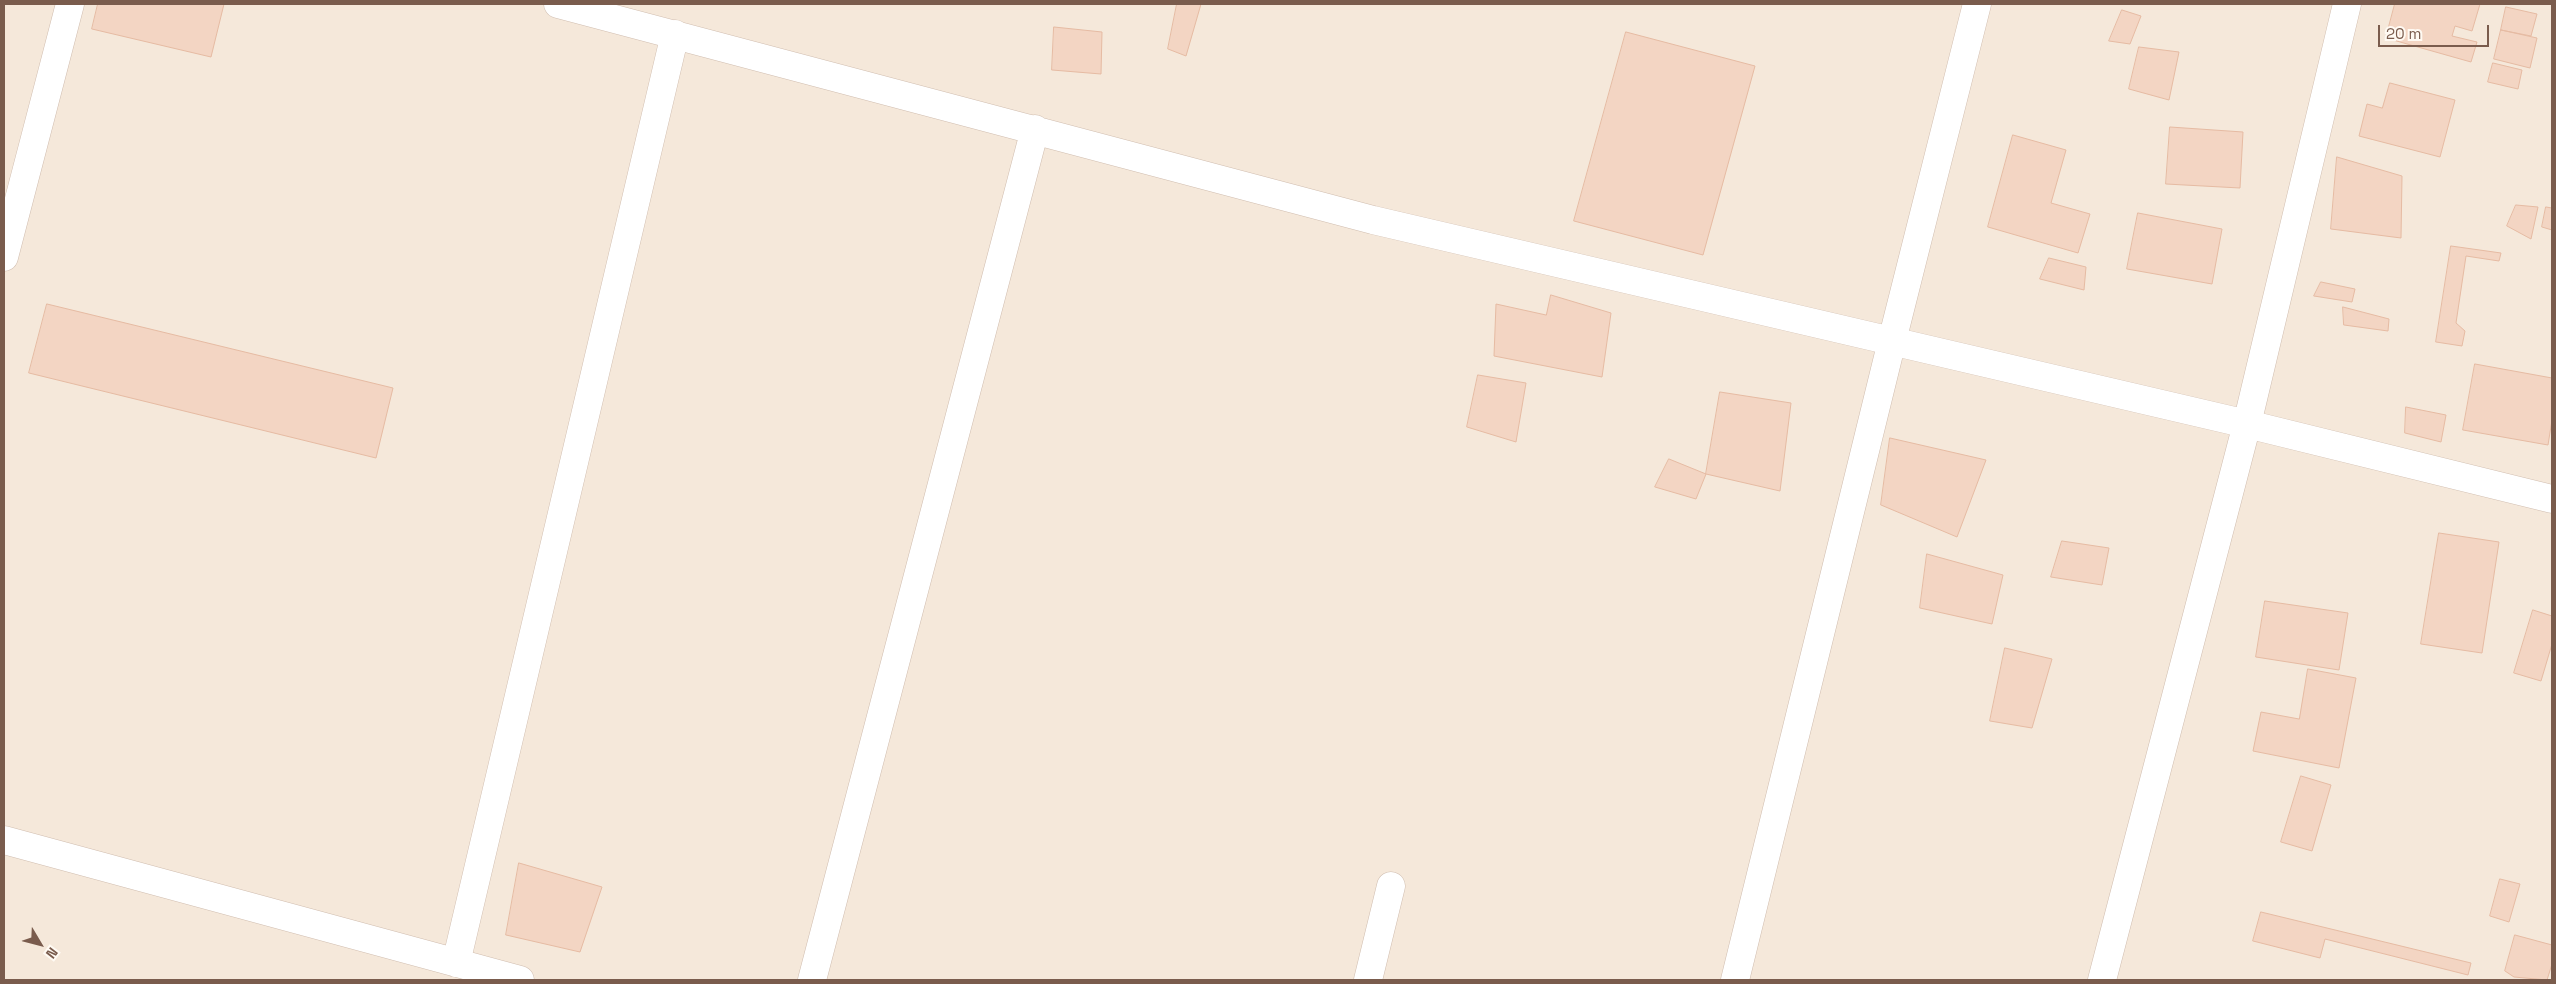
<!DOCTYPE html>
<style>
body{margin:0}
#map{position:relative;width:2556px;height:984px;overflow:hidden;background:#fdf6ec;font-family:"Space Grotesk",sans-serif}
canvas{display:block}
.frame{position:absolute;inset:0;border:5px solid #7a5c4d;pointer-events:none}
.north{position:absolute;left:15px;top:919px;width:50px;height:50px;-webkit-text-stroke:4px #fffaf3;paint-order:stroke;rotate:127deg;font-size:14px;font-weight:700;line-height:20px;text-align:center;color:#7a5c4d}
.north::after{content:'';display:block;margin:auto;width:18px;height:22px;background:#7a5c4d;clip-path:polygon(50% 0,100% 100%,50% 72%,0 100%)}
.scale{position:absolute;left:2378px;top:25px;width:111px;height:22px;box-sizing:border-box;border:2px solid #7a5c4d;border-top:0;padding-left:6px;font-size:15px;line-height:18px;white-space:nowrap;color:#7a5c4d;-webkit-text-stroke:4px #fffaf3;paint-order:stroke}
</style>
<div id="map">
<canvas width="2556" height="984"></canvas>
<div class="frame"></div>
<div class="north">N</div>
<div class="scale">20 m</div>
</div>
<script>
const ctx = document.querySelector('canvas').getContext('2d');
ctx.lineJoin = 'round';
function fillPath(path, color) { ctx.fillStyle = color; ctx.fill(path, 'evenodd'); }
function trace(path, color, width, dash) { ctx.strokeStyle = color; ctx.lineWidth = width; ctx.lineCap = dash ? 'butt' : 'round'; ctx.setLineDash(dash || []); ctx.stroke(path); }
fillPath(new Path2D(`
 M4,4H2552V980H4Z`), '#f5e8da');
const building = new Path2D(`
 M98,4H224L211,57L92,29Z
 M1177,4H1201L1186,56L1168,49Z
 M2395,4H2480L2472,31L2455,26L2452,36L2477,42L2471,62L2386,38Z
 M2506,7L2537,14L2531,36L2501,30Z
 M2122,10L2141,16L2130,44L2109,41Z
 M1054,27L1102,32L1101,74L1052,70Z
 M2501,30L2537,38L2530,68L2494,59Z
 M1626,32L1755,66L1703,255L1574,221Z
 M2139,47L2179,52L2169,100L2129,89Z
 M2493,63L2522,70L2518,89L2488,82Z
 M2390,83L2455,100L2440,157L2359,136L2367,104L2382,108Z
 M2170,127L2243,132L2240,188L2166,184Z
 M2013,135L2066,150L2051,203L2090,214L2078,253L1988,227Z
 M2337,157L2402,176L2401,238L2331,229Z
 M2516,205L2538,207L2531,239L2507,226Z
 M2546,207L2552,208V230L2542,227Z
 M2138,213L2222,229L2212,284L2127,269Z
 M2451,246L2501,253L2499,261L2466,256L2456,323L2465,331L2462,346L2436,342Z
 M2049,258L2086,267L2084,290L2040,279Z
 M2321,282L2355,289L2352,302L2314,296Z
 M1551,295L1611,313L1602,377L1494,356L1496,304L1546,315Z
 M47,304L393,388L376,458L29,373Z
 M2343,307L2389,319L2388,331L2344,325Z
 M2475,364L2552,378V420L2548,445L2463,430Z
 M1478,375L1526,383L1516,442L1467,427Z
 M1720,392L1791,403L1780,491L1706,474Z
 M2406,407L2446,415L2441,442L2405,433Z
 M1890,438L1986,460L1957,537L1881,505Z
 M1669,459L1706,474L1696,499L1655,487Z
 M2439,533L2499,542L2482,653L2421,644Z
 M2062,541L2109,548L2102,585L2051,577Z
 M1927,554L2003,575L1992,624L1920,608Z
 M2265,601L2348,613L2339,670L2256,657Z
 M2533,610L2552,616V644L2541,681L2514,673Z
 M2005,648L2052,659L2032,728L1990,721Z
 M2308,669L2356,678L2339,768L2253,751L2261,712L2299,719Z
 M2301,776L2331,785L2312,851L2281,842Z
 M519,863L602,887L580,952L506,935Z
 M2500,879L2520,884L2509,922L2490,916Z
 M2261,912L2471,963L2468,975L2325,939L2320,958L2253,941Z
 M2515,935L2552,945V964L2547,980L2514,977L2505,971Z`);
fillPath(building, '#f3d5c3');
trace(building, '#e6bba3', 1);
const minor = new Path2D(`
 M558,4L1373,220L2247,424L2552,499
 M4,257L70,4
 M4,840L520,980
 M456,963L675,34
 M812,980L1035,129
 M1368,980L1391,886
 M1735,980L1892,341L1977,4
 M2102,980L2247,424L2347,4`);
trace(minor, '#d1beb0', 29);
trace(minor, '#fff', 28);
</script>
